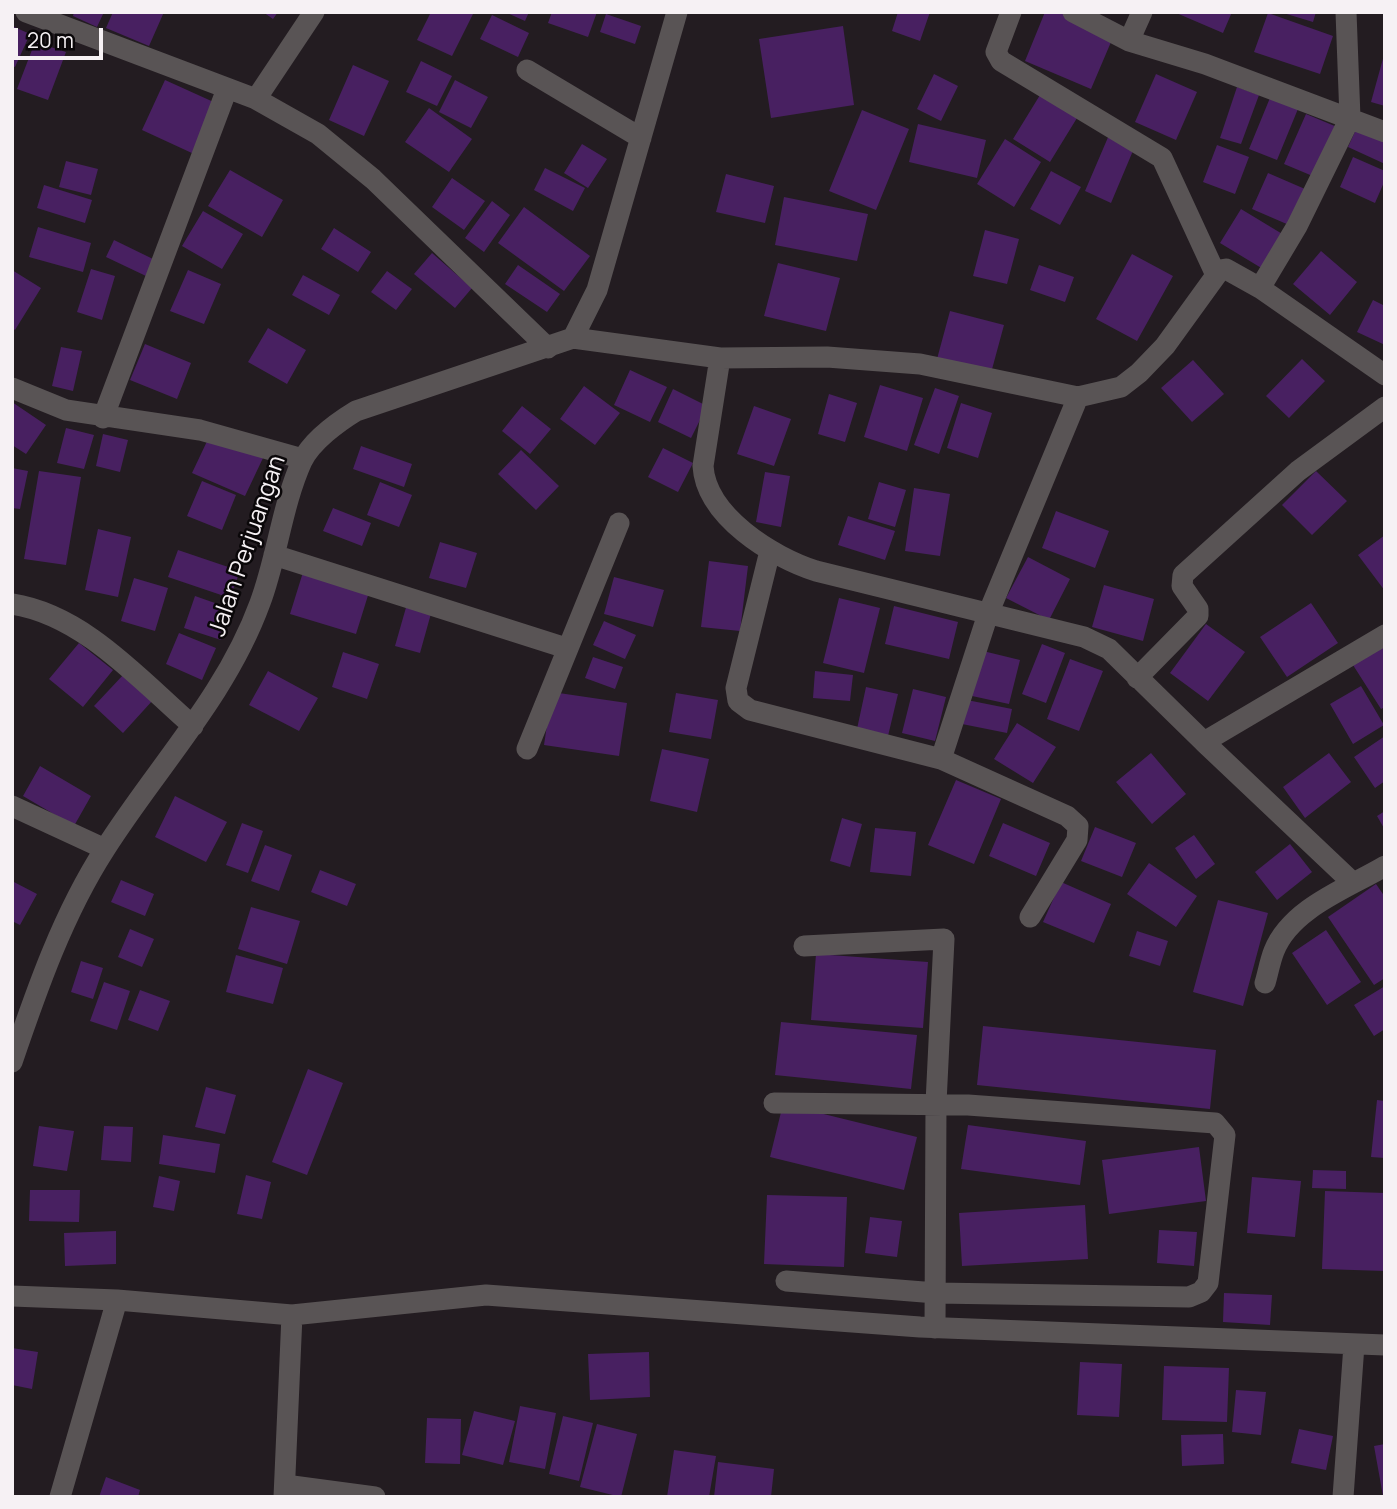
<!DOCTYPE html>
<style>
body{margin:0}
#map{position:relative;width:1397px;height:1509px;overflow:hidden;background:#231c21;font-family:Manrope,sans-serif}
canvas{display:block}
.frame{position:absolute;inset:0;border:14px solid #f6f1f4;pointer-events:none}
.scale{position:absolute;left:14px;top:28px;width:89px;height:32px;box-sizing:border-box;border:4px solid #f6f1f4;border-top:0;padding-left:9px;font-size:21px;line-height:24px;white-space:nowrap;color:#f6f1f4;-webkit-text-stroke:5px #0a0709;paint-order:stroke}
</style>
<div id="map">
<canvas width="1397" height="1509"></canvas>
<div class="frame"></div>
<div class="scale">20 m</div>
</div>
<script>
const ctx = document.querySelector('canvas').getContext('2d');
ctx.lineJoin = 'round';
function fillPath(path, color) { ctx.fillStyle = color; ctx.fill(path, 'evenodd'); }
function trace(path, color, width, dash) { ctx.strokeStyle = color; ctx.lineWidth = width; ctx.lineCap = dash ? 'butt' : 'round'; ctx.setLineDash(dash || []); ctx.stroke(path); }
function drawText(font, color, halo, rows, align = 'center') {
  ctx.font = font + ' Manrope,sans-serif'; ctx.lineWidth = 5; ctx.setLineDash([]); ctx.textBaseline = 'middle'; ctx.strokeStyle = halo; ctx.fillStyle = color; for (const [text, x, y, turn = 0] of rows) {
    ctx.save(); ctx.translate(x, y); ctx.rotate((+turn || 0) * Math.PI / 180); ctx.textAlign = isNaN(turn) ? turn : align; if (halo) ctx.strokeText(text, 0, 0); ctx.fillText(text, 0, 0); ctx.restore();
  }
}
fillPath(new Path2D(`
 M74,12H104L97,27L73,16Z
 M113,12H164L149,46L106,28Z
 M263,12H278L273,19Z
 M431,12H474L452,56L417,40Z
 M505,12H529L525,21Z
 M552,12H597L588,37L548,23Z
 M898,12H930L920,41L892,31Z
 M1045,12H1060L1114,35L1091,89L1025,61Z
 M1174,12H1232L1223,33Z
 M1280,12H1316L1313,22Z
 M1268,13L1333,36L1320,74L1254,52Z
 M606,14L641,26L635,44L600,32Z
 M492,15L529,33L518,57L480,39Z
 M12,26L30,34L15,67L12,66Z
 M843,26L854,105L771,118L759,39Z
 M35,42L66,52L48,100L17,89Z
 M1384,55H1385V106L1371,102Z
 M421,61L452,76L437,106L406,92Z
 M353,65L389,81L364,136L329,120Z
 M934,74L958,86L941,121L917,109Z
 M1156,74L1197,92L1176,140L1135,122Z
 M165,80L218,104L194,154L142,130Z
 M455,80L488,97L471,128L439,112Z
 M1237,87L1259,95L1241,144L1220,138Z
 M1272,93L1300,104L1277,160L1249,149Z
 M1040,95L1077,118L1050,162L1013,139Z
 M429,108L472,139L449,172L405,142Z
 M862,110L909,129L876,210L829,191Z
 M1306,114L1337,127L1315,177L1284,164Z
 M918,124L986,140L977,178L909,162Z
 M1358,125L1385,137V164L1348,147Z
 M1109,135L1135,146L1111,203L1085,191Z
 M1005,139L1041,162L1014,207L977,184Z
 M582,144L607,159L588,188L564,173Z
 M1217,145L1249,157L1235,194L1203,182Z
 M1353,157L1385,171V180L1375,203L1340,187Z
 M66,161L98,169L91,195L59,187Z
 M545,168L585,188L573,211L534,190Z
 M230,170L283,200L262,237L208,206Z
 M1051,171L1081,187L1060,225L1030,209Z
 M1268,173L1305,189L1289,225L1252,209Z
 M726,174L774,186L765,223L716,212Z
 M452,178L485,201L464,230L432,207Z
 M44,185L92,200L85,223L37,208Z
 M784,197L868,214L857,261L775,245Z
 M492,201L510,215L484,252L465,238Z
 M524,207L590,256L564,291L498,243Z
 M1241,209L1284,235L1263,269L1220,243Z
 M203,211L243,234L222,269L182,246Z
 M38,227L91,243L83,272L29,257Z
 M334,228L371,252L358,272L321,249Z
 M985,230L1019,239L1007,284L973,276Z
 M114,240L153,259L146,276L106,257Z
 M1321,251L1357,282L1330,315L1293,284Z
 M432,253L472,288L455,308L414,274Z
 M1132,254L1173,276L1137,341L1096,319Z
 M778,263L840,278L826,331L764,316Z
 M518,265L560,294L547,312L505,284Z
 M1039,265L1074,277L1065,302L1030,290Z
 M91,269L115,276L102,320L77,312Z
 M12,270L41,288L15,330L12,328Z
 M188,270L221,284L204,324L170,311Z
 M387,271L412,289L396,310L371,292Z
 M303,275L340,295L329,315L292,295Z
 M1373,300L1385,306V345L1357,332Z
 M950,311L1004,325L991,373L937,359Z
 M268,328L306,350L287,384L248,362Z
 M145,344L191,363L177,399L130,380Z
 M61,347L82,351L73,391L52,386Z
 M1302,359L1325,381L1289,418L1266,396Z
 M1193,360L1224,394L1192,422L1161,388Z
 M630,370L667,387L650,422L614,405Z
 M880,385L923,398L907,451L864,437Z
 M584,386L620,413L595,445L560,419Z
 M935,388L959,396L939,454L914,445Z
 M673,389L707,406L691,438L658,422Z
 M829,394L857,403L845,442L818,434Z
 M12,402L46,425L26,454L12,445Z
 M961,403L992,413L978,458L947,448Z
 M522,406L551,429L530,454L502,431Z
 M754,406L791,419L774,466L737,454Z
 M66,428L94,435L84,469L57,463Z
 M103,434L128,440L120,472L96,466Z
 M210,435L263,458L245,496L192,473Z
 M361,446L412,464L404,487L353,469Z
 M663,448L693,463L678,492L648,477Z
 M521,450L559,486L536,510L498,474Z
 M12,468L28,471L20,509L12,508Z
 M39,471L81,477L66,565L24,559Z
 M1316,471L1347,501L1312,535L1282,505Z
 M765,472L790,476L781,527L756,522Z
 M202,481L236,495L222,530L187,516Z
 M380,482L412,495L399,527L367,515Z
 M879,482L906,490L895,527L868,519Z
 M914,488L950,494L940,556L905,551Z
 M333,508L371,523L362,546L323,531Z
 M1056,511L1109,531L1095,568L1042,548Z
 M848,516L895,531L885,560L838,545Z
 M98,529L131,537L118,597L85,590Z
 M1385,535V591L1358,555Z
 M440,542L477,553L466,588L429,578Z
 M178,550L240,571L230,598L168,577Z
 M1028,557L1070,579L1049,620L1006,598Z
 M709,561L748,566L740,631L701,627Z
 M304,569L370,589L356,634L290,614Z
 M614,577L664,590L653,627L604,614Z
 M134,578L168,588L155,631L121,621Z
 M1104,585L1154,599L1143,641L1092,627Z
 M195,596L232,609L221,640L184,628Z
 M839,598L880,608L864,673L823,663Z
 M1311,603L1338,643L1287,677L1260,637Z
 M407,604L432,610L420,653L395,646Z
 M894,606L958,622L949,659L885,644Z
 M604,621L636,635L625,659L593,645Z
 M1206,624L1245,652L1208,701L1170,673Z
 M179,633L216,648L202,680L166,664Z
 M79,643L113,670L83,707L49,679Z
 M1042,644L1065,653L1046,703L1022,694Z
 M1385,646V707L1381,709L1353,665Z
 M983,651L1020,660L1009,704L972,696Z
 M343,652L379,664L367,699L332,687Z
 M593,657L623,667L615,689L585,678Z
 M1070,659L1103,671L1079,731L1047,719Z
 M268,671L318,698L299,731L249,705Z
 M815,671L853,675L850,701L813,698Z
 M124,674L153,700L123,733L94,706Z
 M1361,686L1384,725L1353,744L1330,704Z
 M866,687L898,694L888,736L857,729Z
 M913,689L946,697L935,741L902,733Z
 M552,692L627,703L619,756L544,745Z
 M676,693L718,700L711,739L669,732Z
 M962,699L1012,709L1007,733L957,723Z
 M1017,723L1056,747L1033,783L994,759Z
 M1385,736V781L1375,788L1354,757Z
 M662,749L709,759L697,812L650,801Z
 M1151,753L1186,794L1152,824L1116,782Z
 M1329,753L1351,782L1305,818L1283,787Z
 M40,766L91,796L74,826L23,796Z
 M956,780L1001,799L974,864L928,845Z
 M175,796L227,822L206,862L155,837Z
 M1385,811V830L1377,816Z
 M842,818L862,824L850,867L830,861Z
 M242,823L263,831L248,873L226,865Z
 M1003,823L1050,843L1036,876L989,856Z
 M1095,827L1136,843L1122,877L1081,861Z
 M875,828L916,832L911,876L870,872Z
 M1194,835L1215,864L1196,879L1175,848Z
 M1290,844L1312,872L1277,900L1255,872Z
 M265,845L292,855L279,891L251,881Z
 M1149,863L1197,896L1176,927L1127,894Z
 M320,870L356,884L347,906L311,892Z
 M121,880L154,894L145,916L111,902Z
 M12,881L37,894L20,925L12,921Z
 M1061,882L1111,904L1094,943L1043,922Z
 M1376,884L1385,897V978L1374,985L1328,917Z
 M1218,900L1268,913L1243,1006L1193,992Z
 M251,907L300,921L287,964L238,949Z
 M130,929L154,939L142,967L118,957Z
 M1326,930L1361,982L1327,1005L1292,953Z
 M1137,931L1168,941L1160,966L1129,956Z
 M816,954L928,962L923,1028L811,1020Z
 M236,955L283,968L273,1004L226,992Z
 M81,961L103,968L93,999L71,992Z
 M104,982L130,991L117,1030L90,1021Z
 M1385,986V1029L1374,1036L1354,1005Z
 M140,990L170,1001L158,1031L128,1020Z
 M781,1022L917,1035L911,1089L775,1075Z
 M983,1026L1216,1050L1210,1109L977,1085Z
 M308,1069L343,1083L307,1175L272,1162Z
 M206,1087L236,1095L225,1134L195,1127Z
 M1377,1100L1385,1101V1158L1371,1157Z
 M783,1104L917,1137L904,1190L770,1157Z
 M968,1125L1086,1141L1080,1185L961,1169Z
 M39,1126L74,1131L67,1171L33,1166Z
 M104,1126L133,1127L131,1162L101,1160Z
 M163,1135L220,1144L215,1173L159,1164Z
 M1199,1147L1206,1201L1109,1214L1102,1160Z
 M1313,1170L1346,1171V1189L1312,1188Z
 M246,1175L271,1182L262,1219L237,1214Z
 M159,1176L180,1181L174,1211L153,1207Z
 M1252,1177L1301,1181L1295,1237L1247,1233Z
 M30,1190H80L79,1222L29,1221Z
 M1325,1191L1385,1193V1271L1322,1269Z
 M767,1195L847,1197L844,1267L764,1264Z
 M1085,1205L1088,1259L962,1266L959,1213Z
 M870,1217L902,1221L897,1257L865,1253Z
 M1159,1230L1197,1232L1194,1266L1157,1263Z
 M116,1231V1264L65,1266L64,1233Z
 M1224,1293L1272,1295L1270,1325L1223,1322Z
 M12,1348L38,1352L32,1389L12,1385Z
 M649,1352L650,1397L590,1400L588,1354Z
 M1080,1362L1122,1364L1119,1417L1077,1415Z
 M1164,1366L1229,1368L1227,1422L1162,1420Z
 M1236,1390L1266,1392L1261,1435L1232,1432Z
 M520,1406L556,1413L545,1469L509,1462Z
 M474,1411L515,1421L503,1465L462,1455Z
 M563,1416L593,1423L579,1481L549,1474Z
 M427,1418L461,1419L460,1464L425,1463Z
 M597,1424L637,1434L621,1497L580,1487Z
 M1299,1429L1333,1436L1326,1470L1291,1463Z
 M1223,1434L1224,1464L1182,1466L1181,1435Z
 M1385,1444V1496H1383L1374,1446Z
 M674,1450L716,1456L709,1497H667Z
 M718,1462L774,1469L771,1497H714Z
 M106,1477L140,1490L138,1497H99Z`), '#482061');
trace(new Path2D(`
 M26,12L256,99L318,134L373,179L548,348
 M1011,12L996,52L1001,61L1162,158L1216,275
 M1073,12L1129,41L1205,64L1385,132
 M1129,41L1142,12
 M527,70L641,138
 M256,99L314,12
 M1260,288L1385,375
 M573,338L720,358L827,357L920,364L1078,397L1121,387L1139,373L1165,346L1220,270L1226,269L1260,288L1297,226L1350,118L1346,12
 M720,358L703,466C706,516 772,557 816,571L1084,637L1109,649L1204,742L1385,635
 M12,388L66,410L200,430L303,459
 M103,418L227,89
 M770,551L736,688L738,701L750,710L941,759L1067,816L1078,826L1077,840L1030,917
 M274,555L566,648
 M12,604C84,615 140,680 193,726
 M1137,678L1198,616V609L1182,586L1183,575L1298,471L1385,407
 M1204,742L1353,883
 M527,749L619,523
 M941,759L988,614L1078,397
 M12,806L105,849
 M804,946L944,939L936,1103L935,1328
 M1265,983C1268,973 1270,961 1274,951C1291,908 1348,888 1385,866
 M12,1062C37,989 63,914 105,849C157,767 226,696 260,603C277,558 282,505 302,461C312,441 338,422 356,411L573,338L597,290L677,12
 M774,1103L968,1105L1215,1123L1225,1135L1208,1283L1201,1292L1189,1297L936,1293L786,1281
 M12,1296L117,1300L292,1315L486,1295L920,1327L1385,1345
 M285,1485L375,1497
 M60,1497L117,1300
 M284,1497L292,1315
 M1343,1497L1354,1345`), '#595455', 21);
drawText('24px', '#f6f1f4', '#0a0709', [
 ["Jalan Perjuangan",248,546,-71]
]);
</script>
